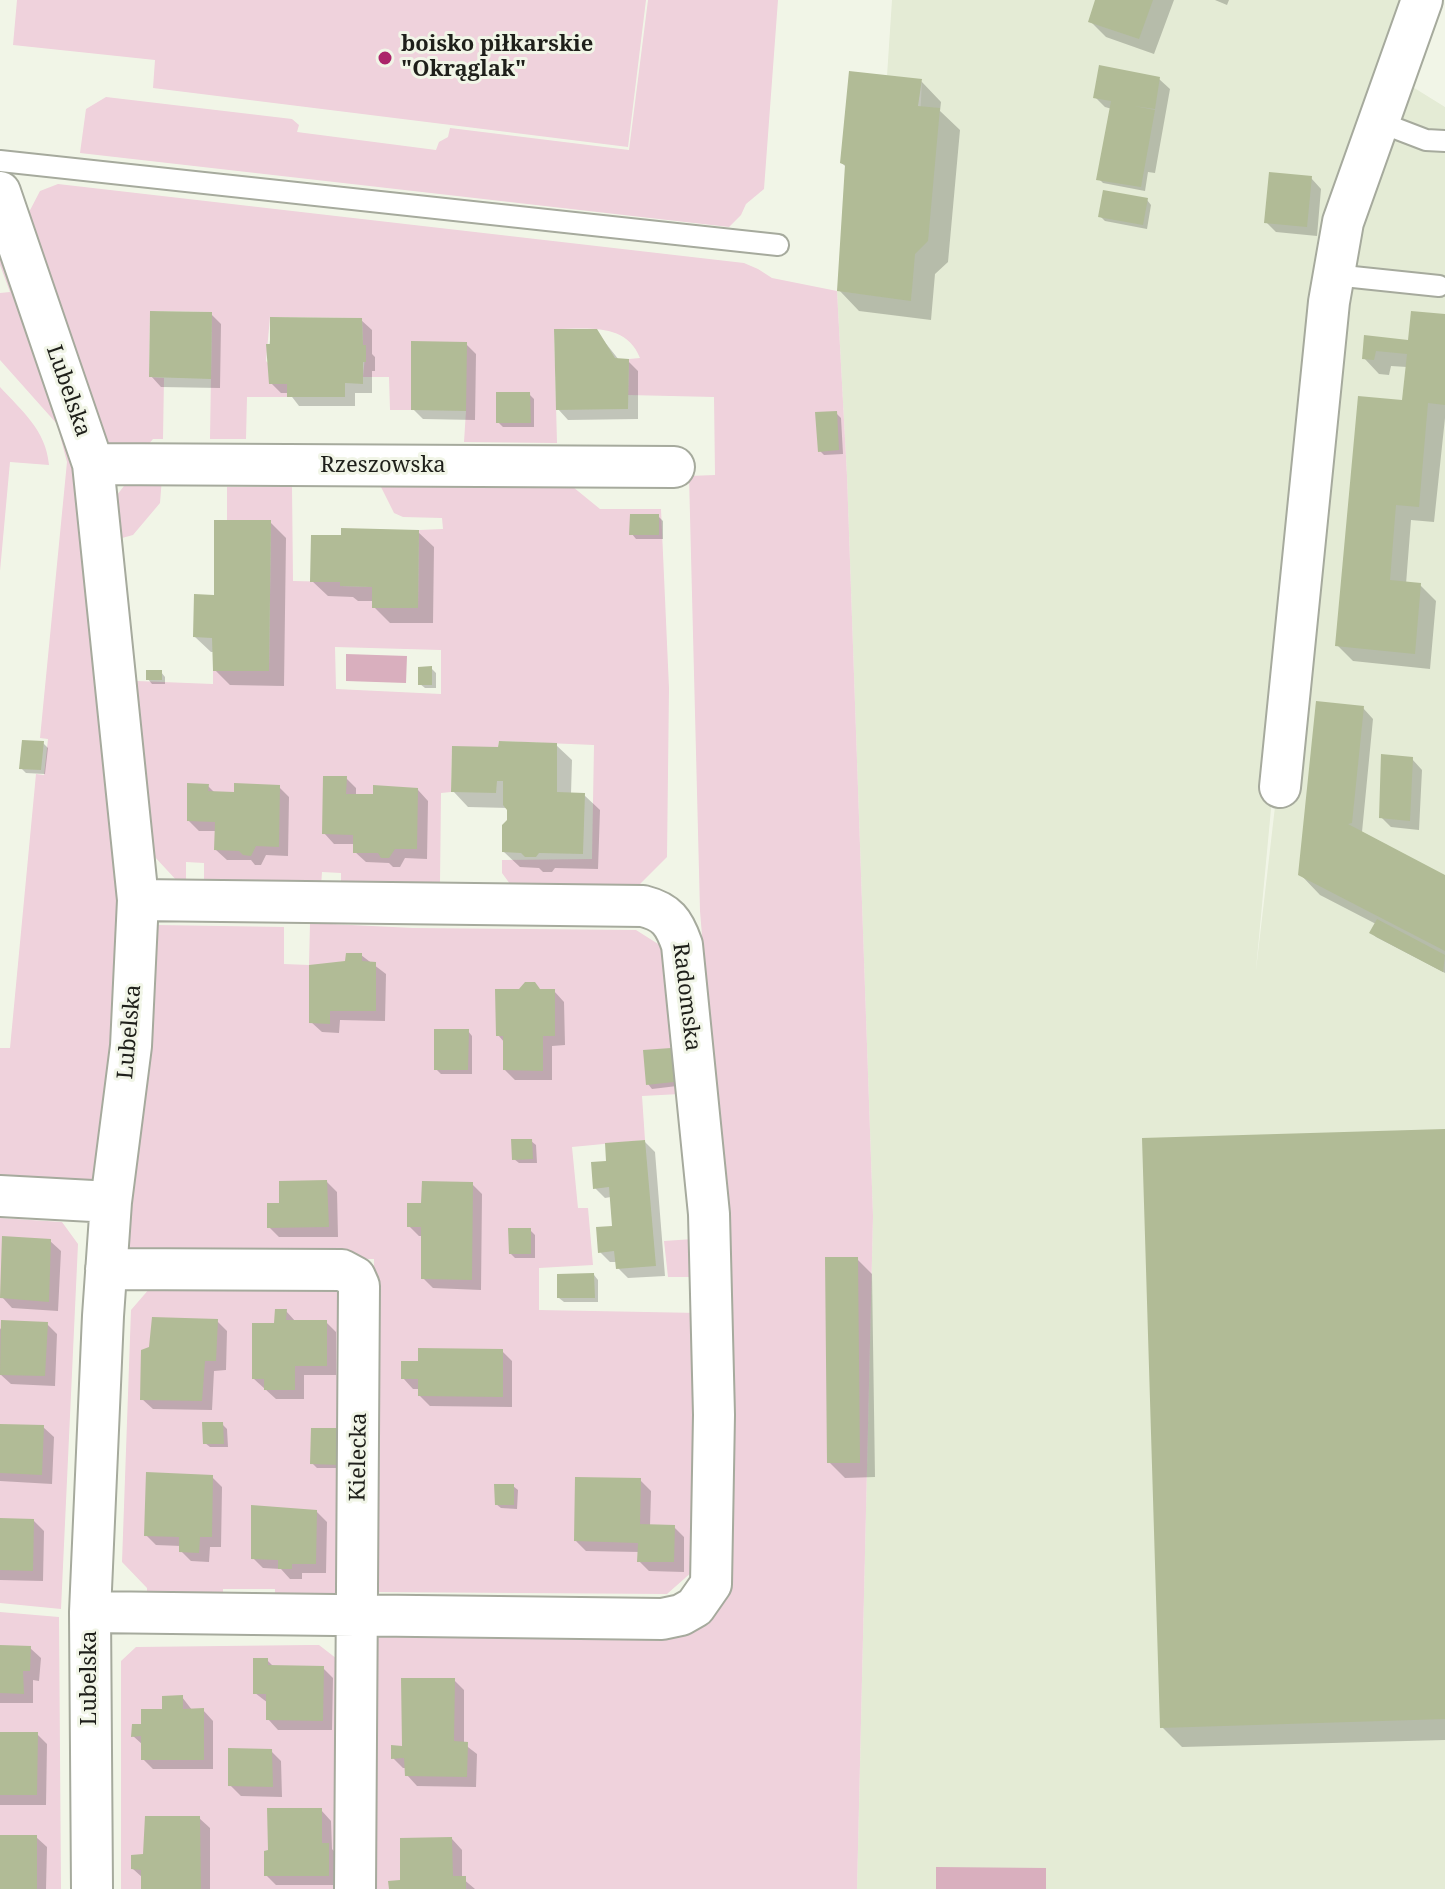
<!DOCTYPE html>
<meta charset="utf-8">
<style>
body{margin:0}
canvas{display:block;background:#f1f5e7}
</style>
<canvas width="1445" height="1889"></canvas>
<script>
const ctx = document.querySelector('canvas').getContext('2d');
ctx.lineJoin = 'round';
function fillPath(path, color) { ctx.fillStyle = color; ctx.fill(path, 'evenodd'); }
function trace(path, color, width, dash) { ctx.strokeStyle = color; ctx.lineWidth = width; ctx.lineCap = dash ? 'butt' : 'round'; ctx.setLineDash(dash || []); ctx.stroke(path); }
function drawText(font, color, halo, rows, align = 'center') {
  ctx.font = font + ' "Noto Serif",serif'; ctx.lineWidth = 6; ctx.setLineDash([]); ctx.textBaseline = 'middle'; ctx.strokeStyle = halo; ctx.fillStyle = color; for (const [text, x, y, turn = 0] of rows) {
    ctx.save(); ctx.translate(x, y); ctx.rotate((+turn || 0) * Math.PI / 180); ctx.textAlign = isNaN(turn) ? turn : align; if (halo) ctx.strokeText(text, 0, 0); ctx.fillText(text, 0, 0); ctx.restore();
  }
}
fillPath(new Path2D(`
 M892,0H1423L1395,76L1445,107V1889H857L873,1216L847,476L837,291L911,300L922,80L887,76ZM1314,350L1291,669L1256,970V969Z`), '#e4ebd5');
fillPath(new Path2D(`
 M17,0H646L628,147L153,88L155,60L13,45Z
 M648,0H778L764,189L746,204L741,215L729,227L80,153L86,109L106,97L292,119L299,125L297,132L436,150L439,142L448,137L450,128L629,150Z
 M58,184L744,263L758,269L772,278L837,291L847,476L873,1216L857,1889H370L374,1624L698,1613L726,1227L700,911L689,476L715,475L714,397L628,395L629,359L640,358C626,322 587,329 554,329L557,443L464,442L466,411L411,341V410H390L389,377H363L366,345H363L362,318L270,317L266,361L287,384V397H247L246,439H210L212,312L150,311L149,377L164,378L163,439H153L141,453L107,444L27,216L40,191Z
 M0,232L81,468L125,958L94,1183L0,1181V1048H10L36,774L44,775L48,739L40,738L67,462L57,424L0,360V293L10,292L0,265Z
 M0,387C22,411 46,430 49,465L10,462L0,571Z
 M162,478L160,503L133,535L122,538L135,667L131,668L114,499L127,482Z
 M227,487H292L293,581L340,582V586L372,587L373,608H418L419,530L443,529L442,518L403,517L394,513L381,487H573L600,509H661L669,688L667,857L639,885L510,884L502,873V860L592,859L594,745L499,741L498,747H452L451,792L441,793L440,884L341,888V873L322,872L321,887L204,883V863L186,862V883H179L153,855L137,681L213,684V671H269L271,521L227,520ZM335,647L441,650V694L336,689Z
 M310,923L413,928L636,930L666,949L680,1094L642,1096L645,1140L572,1147L578,1208H588L593,1265L539,1268V1310L700,1313L701,1564L667,1594L373,1592L374,1259H121L157,925L284,927V964L309,965Z
 M0,1218L62,1222L78,1244L61,1609L0,1603Z
 M693,1239L696,1277H668L664,1241Z
 M340,1285L342,1589L335,1596L275,1603V1589H223V1602L147,1601V1588L122,1562L131,1310L150,1288Z
 M0,1612L59,1617L61,1889H0Z
 M310,1645H319L341,1662L339,1889H121V1661L136,1647Z`), '#efd2dc');
fillPath(new Path2D(`
 M346,654L407,656L406,683L346,681Z
 M936,1867L1046,1868V1889H936Z`), '#d9afbe');
fillPath(new Path2D(`
 M1098,0H1174L1154,54L1106,37L1090,21Z
 M1215,0H1229L1227,5Z
 M1159,79L1170,89L1155,173L1148,172L1145,191L1103,183L1099,179L1112,109L1105,107L1095,97Z
 M921,81L941,102L940,111L960,130L948,262L935,274L931,320L859,311L839,290L847,168L842,163Z
 M1311,178L1321,189L1317,236L1276,232L1266,222Z
 M1147,200L1151,205L1147,229L1105,221L1100,216Z
 M211,314L221,324L220,388L161,387L151,376Z
 M1445,316V418L1434,522L1411,520L1406,584L1420,585L1436,601L1430,669L1353,661L1337,645L1404,403L1407,367L1391,366L1389,375L1379,374L1364,358L1366,338L1409,342Z
 M272,319L361,320L372,330V354L375,357V371H372V393H355V406H299L289,393H281L271,383L268,361Z
 M596,331L619,360L628,361L638,371V419L568,420L558,409Z
 M466,344L476,354L475,420L423,419L413,409Z
 M529,394L534,399V427H503L498,422Z
 M836,413L841,418L843,454L824,455L820,451Z
 M658,516L663,521V539H636L632,534Z
 M270,522L286,538L284,686L230,685L215,670V652H211L195,637L216,597Z
 M418,532L434,547L433,623H390L374,607V601H358L353,597L328,596L312,581Z
 M431,668L436,673V688H425L420,684Z
 M161,672L165,677V684H152L148,679Z
 M1363,708L1373,719L1362,832L1445,876V973L1376,937L1372,933L1376,924L1320,895L1300,874Z
 M43,743L48,748L45,774L26,773L21,768Z
 M556,745L572,760L571,794L584,795L600,810L598,869L555,868L552,872H543L539,868L520,867L504,852L509,808L468,807L453,791Z
 M1412,759L1422,770L1419,830L1391,827L1381,817Z
 M346,778L356,788V796L418,790L428,801L427,859L405,858L400,867H393L389,863L366,862L355,852V844H334L324,833Z
 M208,786L216,794H236L279,787L289,797L288,856L266,855L261,865H255L251,860H227L216,850L217,831H199L189,821Z
 M361,955L386,974L385,1021L340,1020L339,1033L322,1032L311,1022L347,963Z
 M541,991H554L564,1002L565,1045L552,1046V1080H515L505,1070V1043L498,1035Z
 M468,1031L472,1036V1074H441L436,1069Z
 M670,1050L675,1054L677,1086L652,1089L648,1084Z
 M1445,1131V1740L1182,1747L1162,1727Z
 M531,1141L536,1145L537,1163H519L514,1159Z
 M645,1142L655,1152L665,1276L628,1278L618,1268L617,1262H610L600,1252L614,1227L611,1197L605,1198L595,1188Z
 M327,1182L337,1192L338,1237H279L269,1227L281,1206Z
 M472,1184L482,1194L481,1290L433,1288L423,1278V1236H419L409,1226L423,1205Z
 M530,1230L535,1235V1258H515L511,1254Z
 M50,1241L61,1251L58,1311L12,1308L2,1297Z
 M857,1259L872,1274L875,1477L845,1478L829,1462Z
 M594,1275L598,1280V1302H564L559,1298Z
 M286,1311L296,1322H326L336,1332V1375H304V1399H276L254,1379L276,1325Z
 M217,1321L227,1331L226,1370L214,1371L212,1410L153,1409L142,1399L151,1348Z
 M47,1324L57,1334L55,1386L11,1384L0,1374V1328L2,1331Z
 M502,1351L512,1361V1407L430,1406L420,1396V1389H413L403,1378Z
 M222,1424L227,1429L228,1447H210L205,1443Z
 M0,1426L43,1427L54,1437L52,1484L0,1481Z
 M313,1430L345,1468H317L312,1463Z
 M212,1477L222,1487L221,1547H210L209,1562L191,1561L181,1551V1546L156,1545L146,1535Z
 M640,1480L651,1491L650,1526L674,1527L684,1537V1572L649,1571L639,1561L640,1552L586,1551L576,1541Z
 M513,1486L518,1490L517,1509L501,1508L496,1504Z
 M316,1511L327,1522L326,1573H302V1579H290L281,1569L263,1568L253,1558Z
 M0,1520L34,1521L44,1531L43,1581L0,1580Z
 M0,1647L30,1648L41,1658L39,1681L33,1680V1703H0Z
 M267,1660L274,1667L323,1668L333,1678L332,1730H278L268,1719V1703L255,1693Z
 M454,1680L464,1690V1744L477,1754L476,1787L417,1786L407,1775L406,1768H403L393,1758L404,1748Z
 M182,1697L192,1710H203L213,1721V1769H153L143,1759V1745L133,1736Z
 M0,1734H37L47,1744L46,1805H0Z
 M271,1751L281,1761L282,1797L241,1796L230,1785Z
 M321,1810L331,1821L332,1849L338,1856L339,1885H276L266,1875Z
 M199,1818L210,1828V1889H143V1878L133,1869L145,1856Z
 M36,1837L47,1847L46,1889H0V1838Z
 M452,1839L462,1850V1878L475,1889H391L402,1882Z`), '#0003');
fillPath(new Path2D(`
 M1095,0H1153L1139,39L1088,22Z
 M1099,65L1160,77L1155,109L1134,106L1155,110L1141,187L1096,180L1111,101L1093,98Z
 M849,71L922,79L918,106L940,108L928,241L915,254L911,301L837,291L845,165L840,163Z
 M1269,172L1312,176L1307,227L1264,223Z
 M1103,190L1148,198L1143,225L1098,217Z
 M150,311L212,312L211,379L149,377Z
 M1411,311L1445,314V405L1428,403L1419,507L1396,505L1395,517L1390,580L1421,583L1415,654L1335,646L1358,396L1402,400L1407,354L1376,351L1374,360L1362,359L1364,335L1408,340Z
 M270,317L362,318L363,345H366V362H363V384L345,383V397H287V384H269L266,344H270Z
 M554,329H597L615,358L629,359L628,409L556,410Z
 M411,341L467,342L466,411L411,410Z
 M496,392H530L531,423H496Z
 M837,411L839,450L818,452L815,412Z
 M630,514H659V535H629Z
 M214,520H271L269,671H213L212,638L193,637L194,594L214,595Z
 M341,528L419,530L418,608H372V587L340,586V582H310L311,535H341Z
 M432,666V685H418V667Z
 M146,670H162V680H146Z
 M1316,701L1364,706L1352,823L1348,824L1445,875V951L1298,875Z
 M22,740L44,741L41,770L19,769Z
 M499,741L557,743V792L585,793L583,854L539,853L536,857H525L521,853L502,852V825L507,820V810L503,805V781H497L496,793L451,792L452,746L498,747Z
 M1381,754L1413,757L1410,821L1379,818Z
 M323,776H347L346,794H373V785L418,788L417,849H395L389,858H381L378,853H353V835L322,834Z
 M187,783L209,784L208,791L234,792V783L280,785L279,847L256,846L251,856L243,855L239,851L214,850L215,822L187,821Z
 M1377,919L1445,955L1443,972L1369,933Z
 M346,953H362V961L376,962V1011H330V1024L309,1023V965L345,961Z
 M525,982H535L540,989H555V1036H543V1071L503,1070V1036H496L495,989H519Z
 M434,1029H469L468,1070H434Z
 M671,1048L674,1082L646,1085L643,1050Z
 M1445,1129V1719L1160,1728L1142,1138Z
 M511,1139H532L533,1159L512,1160Z
 M645,1140L656,1266L616,1269L614,1251L598,1253L596,1227L612,1226L609,1187L593,1189L591,1162L606,1161L605,1143Z
 M327,1180L329,1227L267,1228V1203H279V1181Z
 M422,1181L473,1182L472,1280L421,1279V1227H407V1203H421Z
 M508,1228H531V1254H509Z
 M2,1236L51,1239L49,1302L0,1298Z
 M825,1257H858L860,1463H827Z
 M594,1273L595,1298H557V1274Z
 M275,1309H287L286,1320H327V1366H295V1390H264V1379H252V1323H274Z
 M152,1317L218,1319L216,1361H205L202,1401L140,1400L141,1350L149,1347Z
 M1,1320L48,1322L45,1376L0,1375Z
 M418,1348L503,1349V1397L418,1396V1379H401V1361H418Z
 M202,1422H223L224,1444H203Z
 M0,1424L44,1425L42,1475L0,1473Z
 M311,1428H341V1465L310,1464Z
 M146,1472L213,1475L212,1537H200L199,1553L179,1552V1537L144,1536Z
 M575,1477L641,1478L640,1524L675,1525L674,1562H637L638,1543L574,1541Z
 M494,1484H514V1505H495Z
 M251,1505L317,1510L316,1564H292V1569H278V1560L251,1559Z
 M0,1518L34,1519L33,1571L0,1570Z
 M0,1645L31,1646L30,1671H23L24,1694L0,1693Z
 M253,1658H268V1665L324,1666L323,1721L266,1720V1694H253Z
 M401,1678H455L454,1741L468,1742L467,1777L405,1776L404,1758L391,1759V1745L402,1746Z
 M183,1695V1709L204,1708V1760H141V1736L131,1737L132,1724H141V1709H162V1696Z
 M0,1732H38L37,1795H0Z
 M228,1748L272,1749L273,1787L228,1786Z
 M267,1808H322V1843H329V1876H264V1851L268,1850Z
 M145,1816H200L201,1889H141V1870L131,1869V1855L143,1854Z
 M0,1835H37V1889H0Z
 M452,1837L453,1876H466V1889H389L388,1881L400,1880V1838Z`), '#b1bb96');
const service = new Path2D(`
 M1379,122L1426,140L1445,141
 M0,161L778,245
 M1334,275L1439,286`);
const minor = new Path2D(`
 M0,192L93,464L138,900L131,1046L111,1202L103,1316L90,1612L92,1889
 M93,464L674,467
 M1280,787L1329,302L1343,222L1422,0
 M0,1196L111,1202
 M106,1269L342,1270L355,1277L359,1286L355,1889
 M90,1612L662,1619L681,1615L695,1607L711,1584L714,1415L709,1214L682,945C674,922 667,912 643,906L138,900`);
trace(service, '#a6aa9d', 24);
trace(minor, '#a6aa9d', 44);
trace(service, '#fff', 20);
trace(minor, '#fff', 40);
for (const [x, y, r, color] of [
 [385,58,8,"#ab246a"]
]) { const dot = new Path2D(); dot.arc(x, y, r, 0, 2 * Math.PI); ctx.fillStyle = color; ctx.fill(dot); trace(dot, '#f1f5e7', 3); }
drawText('bold 22px', '#1e1f1a', '#f1f5e7', [
 ["boisko piłkarskie",401,45],
 ["\"Okrąglak\"",401,70]
], 'left');
drawText('22px', '#1e1f1a', '#f1f5e7', [
 ["Lubelska",68,391,71],
 ["Rzeszowska",383,466],
 ["Radomska",686,997,83],
 ["Lubelska",130,1032,-85],
 ["Kielecka",359,1457,-89],
 ["Lubelska",90,1678,-90]
]);
</script>
